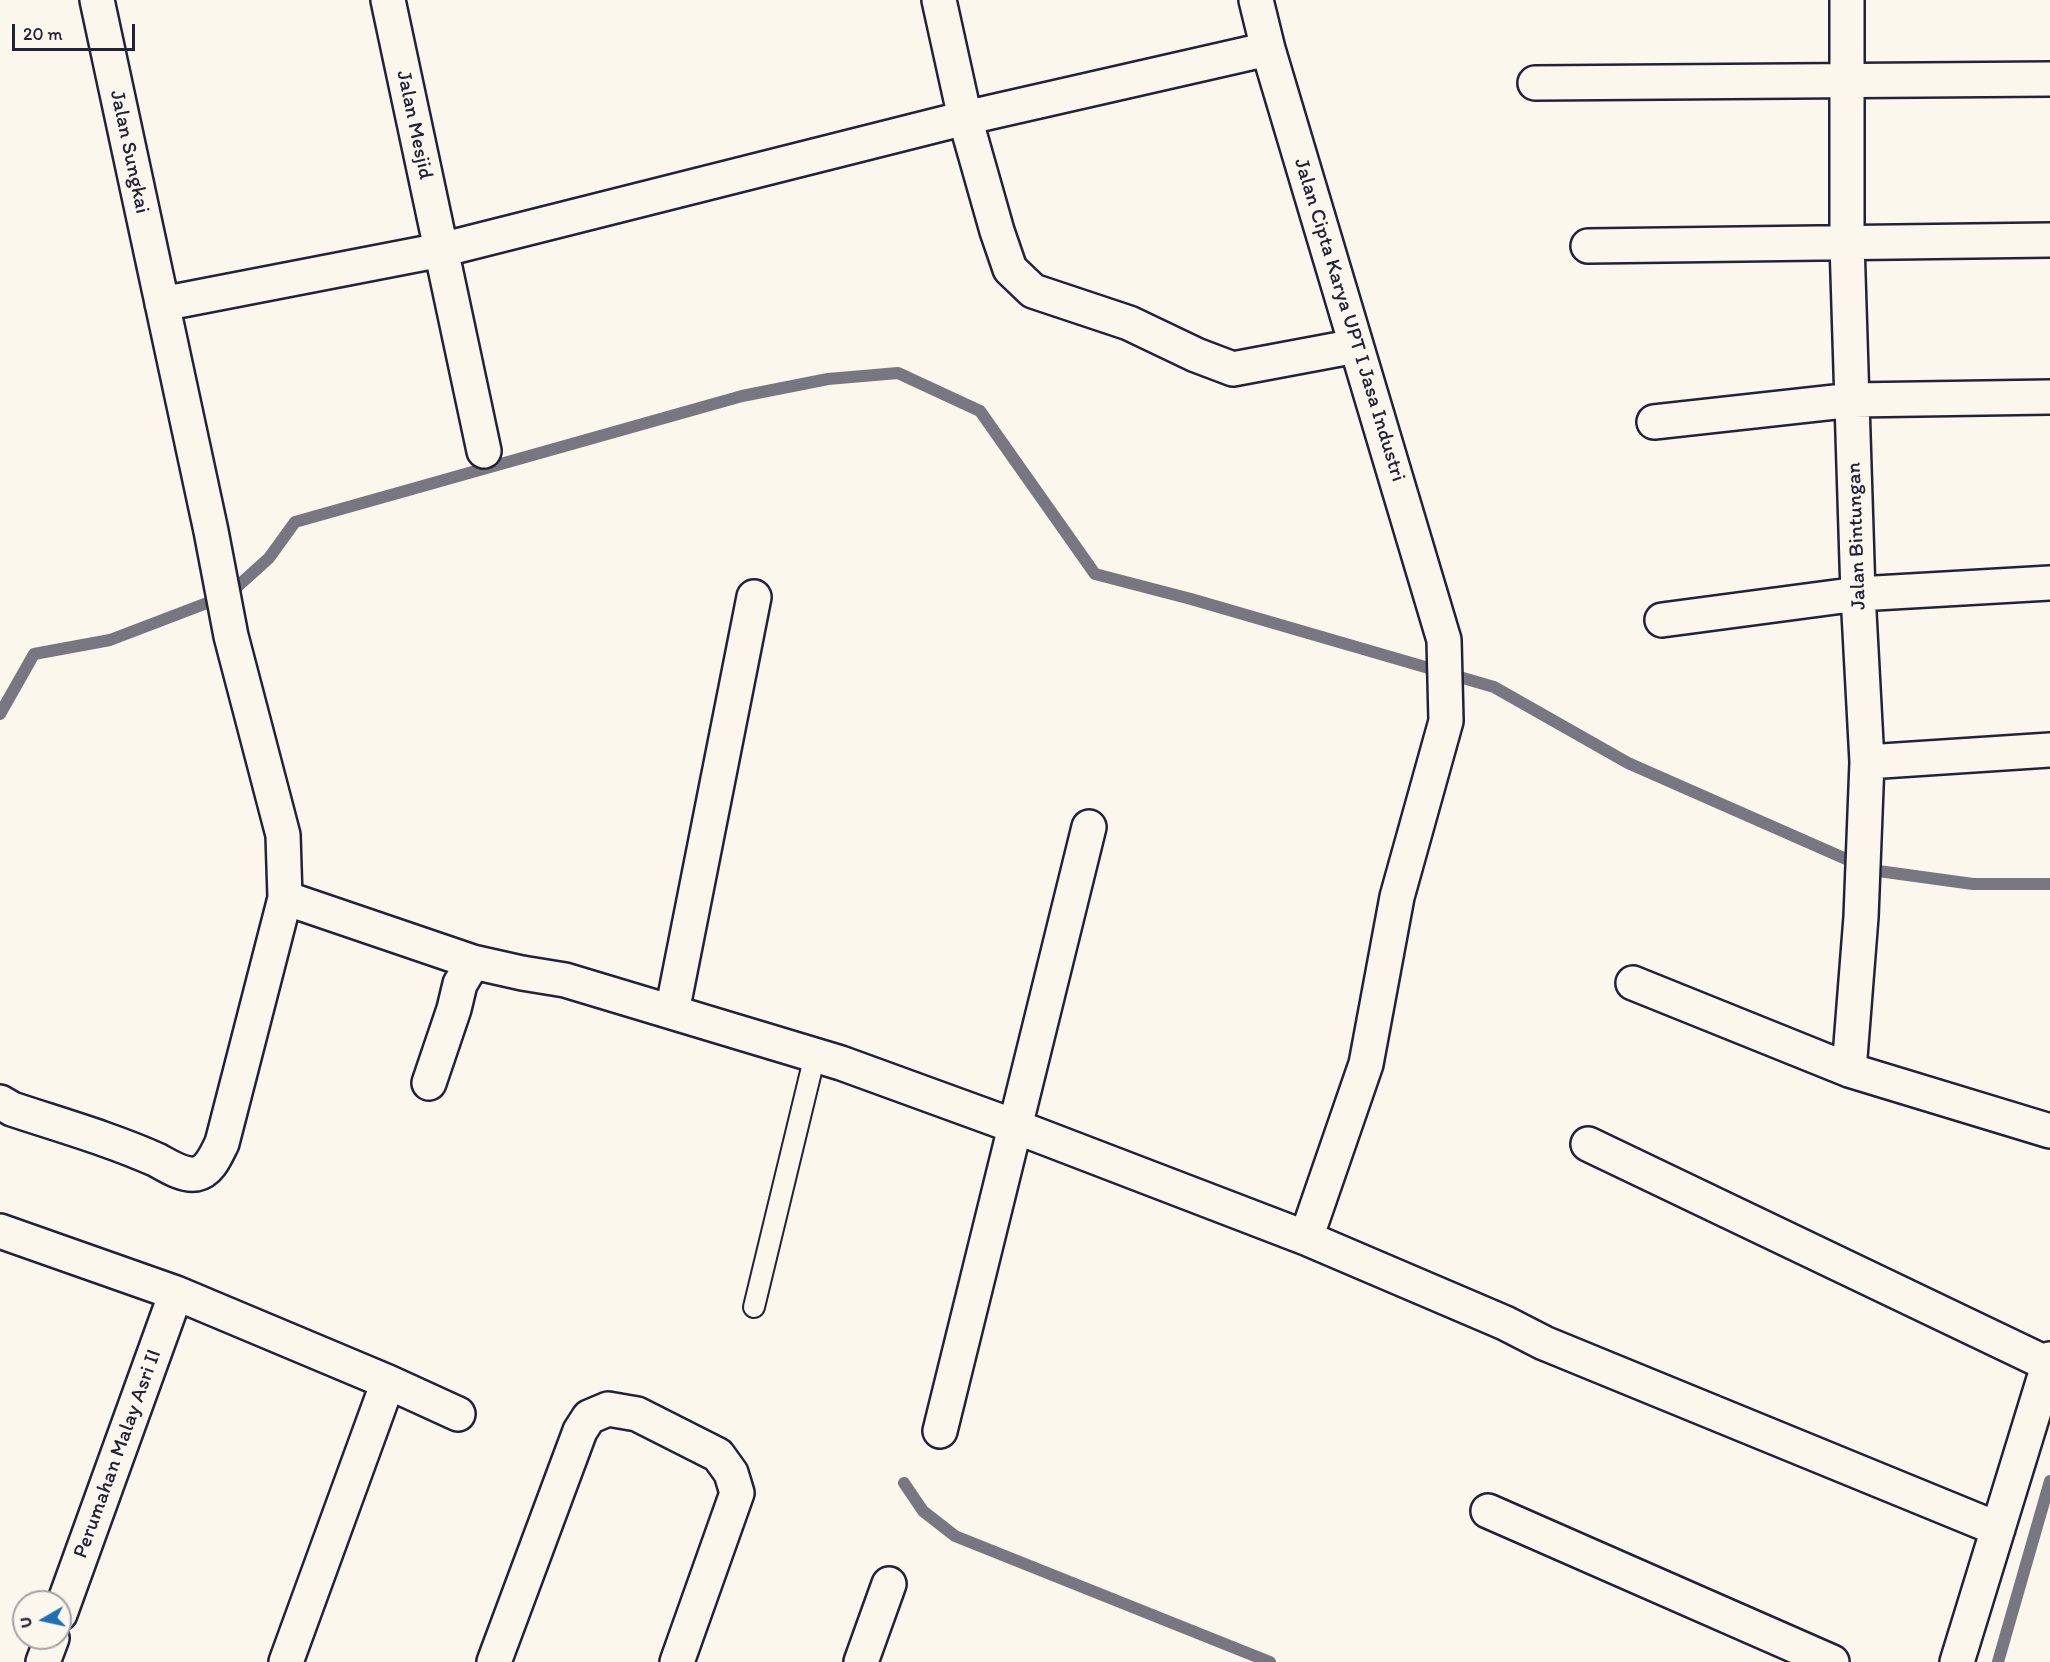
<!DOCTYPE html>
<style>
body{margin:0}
#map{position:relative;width:2050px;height:1662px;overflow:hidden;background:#fbf7ec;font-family:Itim,sans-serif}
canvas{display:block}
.north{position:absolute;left:12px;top:1590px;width:60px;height:60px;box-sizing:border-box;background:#fbf7ec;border:2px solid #a4a2a5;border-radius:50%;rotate:261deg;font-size:16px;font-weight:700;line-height:24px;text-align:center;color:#22223b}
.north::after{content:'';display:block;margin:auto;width:21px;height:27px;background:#1f6fb2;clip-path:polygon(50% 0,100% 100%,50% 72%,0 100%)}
.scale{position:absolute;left:12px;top:24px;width:123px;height:27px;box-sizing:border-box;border:3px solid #22223b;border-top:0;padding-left:8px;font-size:18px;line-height:21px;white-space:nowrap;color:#22223b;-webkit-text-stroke:4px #fbf7ec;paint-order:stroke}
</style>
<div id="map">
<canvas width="2050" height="1662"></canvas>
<div class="north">U</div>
<div class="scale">20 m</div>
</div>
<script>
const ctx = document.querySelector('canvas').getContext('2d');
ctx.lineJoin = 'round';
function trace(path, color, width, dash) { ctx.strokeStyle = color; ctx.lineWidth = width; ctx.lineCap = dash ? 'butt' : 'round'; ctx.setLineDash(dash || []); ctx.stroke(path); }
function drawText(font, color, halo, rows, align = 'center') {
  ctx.font = font + ' Itim,sans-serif'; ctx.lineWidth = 6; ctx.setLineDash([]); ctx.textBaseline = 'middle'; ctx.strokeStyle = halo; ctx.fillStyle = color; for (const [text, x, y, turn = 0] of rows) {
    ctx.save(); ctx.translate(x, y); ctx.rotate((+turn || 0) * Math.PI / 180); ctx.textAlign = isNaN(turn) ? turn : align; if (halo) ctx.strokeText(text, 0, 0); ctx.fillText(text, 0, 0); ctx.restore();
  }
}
trace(new Path2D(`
 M0,714L34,654L110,640L228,595L269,558L295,522L742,396L828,379L898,373L980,411L1095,574L1191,599L1494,687L1628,763L1871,870L1973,884H2050
 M904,1483L923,1511L955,1536L1270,1662
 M1998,1662L2050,1481`), '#787681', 12);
const lane = new Path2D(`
 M754,1307L815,1055`);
const street = new Path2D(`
 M388,0L484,451
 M939,0L965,118L997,231L1010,269L1033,291L1129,323L1196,355L1233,369L1356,346
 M1256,0L1268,49L1444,640L1446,721L1397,897L1366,1064L1306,1238
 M1847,0V243L1858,594L1867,762L1861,917L1849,1070
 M1535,83L2050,79
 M1588,246L2050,240
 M162,304L441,250L965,118L1268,49
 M1654,422L1853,400L2050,397
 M1662,620L1858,594L2050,583
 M1867,762L2050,750
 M285,898L473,962
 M1633,983L1849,1070L2050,1131
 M672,1012L754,597
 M429,1083L454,1009L460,984L473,962L522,973L565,980L841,1063L1014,1126L1306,1238L1505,1323L1544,1343L1998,1529
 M0,1102L12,1109C60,1125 110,1139 157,1160C168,1166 183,1176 196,1174C210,1171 216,1155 222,1143L285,898L283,835L231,636L211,531L97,0
 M1588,1144L2048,1364
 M0,1231L176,1293L388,1382L458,1414
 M940,1431L1089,827
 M1488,1511L1832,1662
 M60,1614L176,1293
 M43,1662L52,1638
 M286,1662L388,1382
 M494,1662L580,1431L589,1417L608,1409L637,1414L718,1455L731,1473L737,1493L677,1662
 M861,1662L889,1584
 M1957,1662L2050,1359`);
trace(lane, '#22223b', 24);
trace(street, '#22223b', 38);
trace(lane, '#fbf7ec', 20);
trace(street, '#fbf7ec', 33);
drawText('21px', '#22223b', '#fbf7ec', [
 ["Jalan Mesjid",414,125,78],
 ["Jalan Sungkai",129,152,78],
 ["Jalan Cipta Karya UPT I Jasa Industri",1349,320,73],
 ["Jalan Bintungan",1857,536,-92],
 ["Perumahan Malay Asri II",118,1454,-70]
]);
</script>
